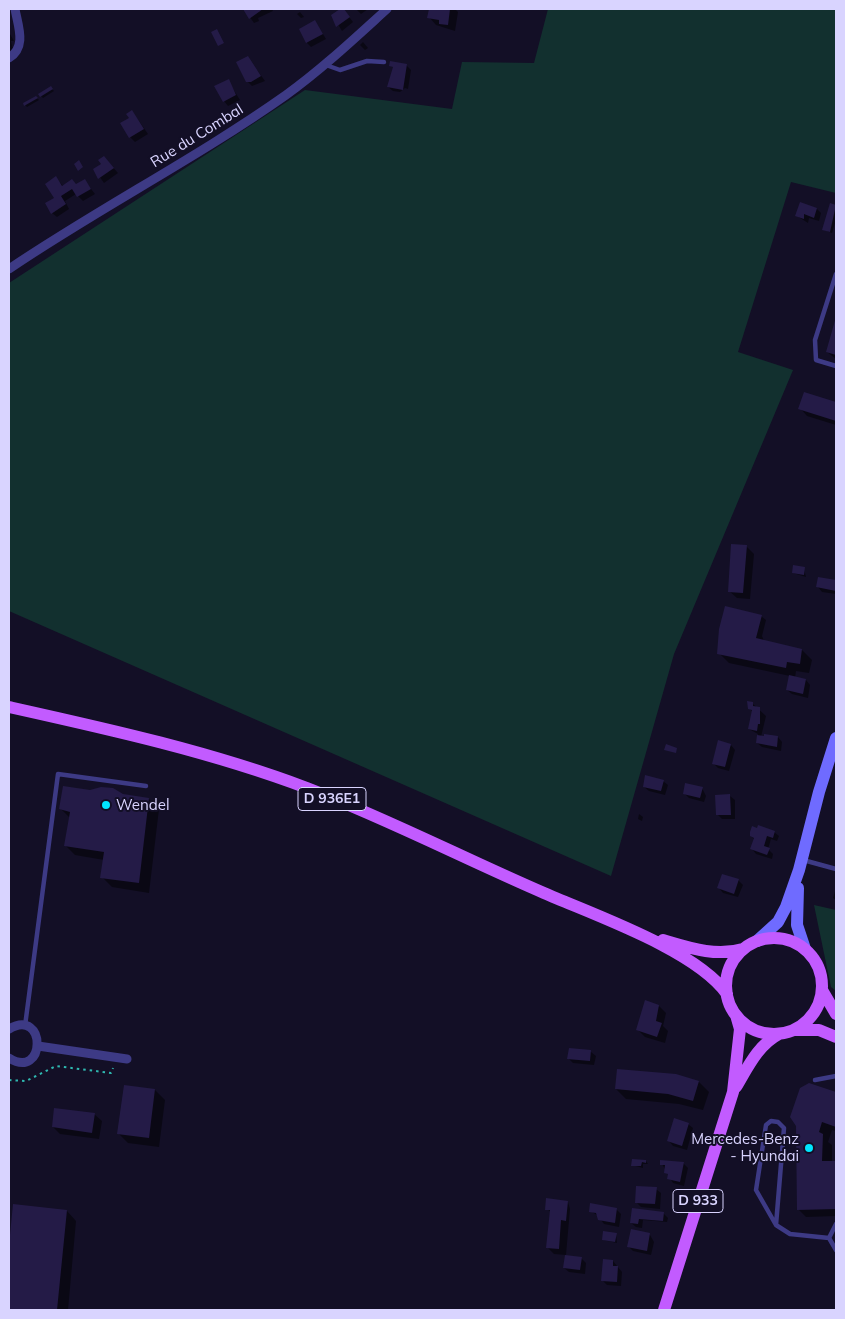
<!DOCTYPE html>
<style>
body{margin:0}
#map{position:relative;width:845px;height:1319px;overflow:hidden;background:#130f26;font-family:Mulish,sans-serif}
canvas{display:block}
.frame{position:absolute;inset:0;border:10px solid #d9d4ff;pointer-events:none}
</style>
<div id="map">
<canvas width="845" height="1319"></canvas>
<div class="frame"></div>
</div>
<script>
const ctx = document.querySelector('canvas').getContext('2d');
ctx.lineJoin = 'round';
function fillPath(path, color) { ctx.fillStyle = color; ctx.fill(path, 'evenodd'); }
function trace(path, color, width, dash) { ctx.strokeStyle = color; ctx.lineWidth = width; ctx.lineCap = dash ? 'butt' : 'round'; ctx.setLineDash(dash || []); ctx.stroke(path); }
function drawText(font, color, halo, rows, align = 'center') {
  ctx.font = font + ' Mulish,sans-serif'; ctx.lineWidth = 4; ctx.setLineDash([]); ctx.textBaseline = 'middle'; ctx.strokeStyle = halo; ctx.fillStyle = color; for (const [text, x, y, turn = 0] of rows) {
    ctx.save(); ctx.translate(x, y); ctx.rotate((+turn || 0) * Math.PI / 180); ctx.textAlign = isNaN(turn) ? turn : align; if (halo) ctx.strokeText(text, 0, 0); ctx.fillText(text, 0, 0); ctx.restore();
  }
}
fillPath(new Path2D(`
 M548,9H836V193L791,182L738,352L793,370L674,654L611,876L9,611V283L305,90L452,109L462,62L534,63Z
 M814,905L836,910V991L831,987Z`), '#12302f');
fillPath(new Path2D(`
 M244,9H272L273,11L258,18L259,21L254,23Z
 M343,9L353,22L342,31L333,16Z
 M356,9H368L361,14Z
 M430,9H455L458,12L455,31L436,25L429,17Z
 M300,12L304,17L301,18L297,14Z
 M9,15L10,34L14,41H11L13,50L9,51Z
 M315,21L326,39L311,47L307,43Z
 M363,42L368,48L365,50L360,45Z
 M406,65L411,70L408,89L405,88L400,92L393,91L388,87L394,68L391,66Z
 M257,70L265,81L252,86L247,81Z
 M228,81L240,100L228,106L224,101Z
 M51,88L54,91L43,98L41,96Z
 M36,97L39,100L27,107L25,105L24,103Z
 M132,111L148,134L135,142L130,137Z
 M109,163L118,173L104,183L94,169Z
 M56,178L63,186L72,180L77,185L84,180L95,194L83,201L76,194L65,201L69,209L57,217L52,213L56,198Z
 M831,205L836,207V220L832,233L824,230Z
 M817,209L821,213L819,221L809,218L808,223L797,216Z
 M836,320V359L827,352Z
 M804,393L836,403V425L807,416L800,408Z
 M746,546L754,554L750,599L737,598L729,591Z
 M804,569L806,577L793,573Z
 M819,579L836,582V594L822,592L818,587Z
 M761,616L766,620L762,636L764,641L802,650L812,660L809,673L796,671L795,678L806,680L810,685L808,698L792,694L787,690L790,676L729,663L719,653Z
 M753,704L766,716L761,737H778L782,742L781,751L762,747L757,743L758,734L749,729L753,712L749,708Z
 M731,745L735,750L729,771L718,768L713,763Z
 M663,781L668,785L665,795L649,791L644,787Z
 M702,788L706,796L704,802L689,798L684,793Z
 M122,795L149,799L159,809L149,893L112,887L102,877L104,860L75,855L65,845L70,818L61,809Z
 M730,796L735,800V819H722L718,815Z
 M639,814L643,817L642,821L638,819Z
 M774,832L779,836L777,841L771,839L768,849L773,854L772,859L756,854L752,849L755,840L751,836Z
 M738,880L743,885L738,897L723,893L719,888Z
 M836,888V900L833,898Z
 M659,1006L666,1013L663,1026L668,1031L665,1043L645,1037L638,1030Z
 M570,1049L591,1052L596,1056L594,1065L573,1063L568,1058Z
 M675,1075L699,1082L709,1092L703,1110L679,1104L626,1099L616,1089Z
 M125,1086L155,1090L165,1100L159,1147L128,1143L119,1134Z
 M832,1092L836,1094V1131L832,1130L828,1142L832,1145V1162L836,1163V1216L806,1217L798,1209V1187Z
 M94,1114L102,1121L99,1139L60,1134L53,1127Z
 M688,1124L693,1128L687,1150L673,1146L669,1141Z
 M646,1161L648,1164H643V1168L632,1165Z
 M683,1163L688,1168L684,1186L673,1183L662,1164Z
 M656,1189L661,1193L660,1209L641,1207L636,1202Z
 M568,1202L570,1209L566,1255L554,1254L547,1247L551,1212L547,1209Z
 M14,1205L67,1211L76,1221L68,1310H9V1261Z
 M616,1209L621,1214L619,1227L604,1224L598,1216L591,1211Z
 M633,1210L663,1213L668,1218L667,1222L643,1220L642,1228L636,1227L631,1223Z
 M644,1233L650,1235L654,1242L651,1255L633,1251L629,1247Z
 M616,1234L617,1243L603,1240Z
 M581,1258L586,1263L585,1274L569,1272L564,1268Z
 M613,1261L622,1272L621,1286L607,1285L602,1280Z`), '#0007');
fillPath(new Path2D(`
 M243,9H263L249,19Z
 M340,9H344L350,17L336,27L331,15Z
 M429,9H450L448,25L439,24V20L427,18Z
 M315,20L323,34L306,43L299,29Z
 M217,29L224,43L218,46L211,32Z
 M248,56L261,76L251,82H246L236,62Z
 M390,61L407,64L403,90L387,87L393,67L389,66Z
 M229,79L236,95L223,102L214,86Z
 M51,86L53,89L40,97L38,94Z
 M36,96L38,98L24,106L23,103Z
 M132,110L144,129L129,138L120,123L129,118L126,114Z
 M104,156L114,168L98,179L93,169L101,164L98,160Z
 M79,160L83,167L78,171L74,164Z
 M56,176L62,186L72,179L76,184L85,179L91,189L77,197L72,189L61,196L66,204L51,214L45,203L54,198L45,184Z
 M800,202L817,208L814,218L804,214V219L795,216Z
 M830,203L836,205L830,232L822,230Z
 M836,317V355L826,352Z
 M804,392L836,402V421L798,409Z
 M731,544L747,545L743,593L728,592Z
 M793,565L805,567L804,575L792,573Z
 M818,577L836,580V591L816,587Z
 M725,606L762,615L756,638L802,649L800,664L787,662L786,668L717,654L719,629Z
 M789,675L806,679L803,694L786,690Z
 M747,701L753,702V706L760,707V724H758L757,731L748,729L752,710L748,709Z
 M764,734L778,736L777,747L756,743L757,735L764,736Z
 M718,740L731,744L725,767L712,764Z
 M666,744L677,748L676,753L664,750Z
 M645,775L664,780L661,791L643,787Z
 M685,783L703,787L700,798L683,794Z
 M63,786L90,790L101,787L113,788L123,794L149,798L139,883L100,878L104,852L64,846L70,812L59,809Z
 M730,794L731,815H716L715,795Z
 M758,825L775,831L773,838L767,836L764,846L770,848L767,855L750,849L754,838L750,836V832L752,826L757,828Z
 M722,874L739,879L734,894L717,888Z
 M645,1000L659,1005L656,1021L662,1023L657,1037L636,1030Z
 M569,1048L591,1050L590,1061L567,1059Z
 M617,1069L676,1074L699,1081L693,1101L668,1094L615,1089Z
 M809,1083L836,1092V1127L822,1122L819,1132L823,1134L822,1161H836V1209L797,1210L796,1126L790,1117L800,1088Z
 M124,1085L155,1089L149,1138L117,1134Z
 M54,1108L95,1113L92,1133L52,1127Z
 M674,1118L689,1123L682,1146L667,1141Z
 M632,1159L646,1160V1163L642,1162L641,1166H631Z
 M660,1160L684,1162L680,1182L667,1179L668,1174L664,1173L665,1165H660Z
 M636,1186L657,1187L655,1204L635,1203Z
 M546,1198L568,1201L566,1221L561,1220L559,1249L546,1248L550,1210H545Z
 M590,1203L617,1208L615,1223L598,1220L596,1213L589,1212Z
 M13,1204L67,1210L57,1310H9V1245Z
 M632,1208L664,1212L663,1221L639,1219L638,1224L630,1223Z
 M631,1229L650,1233L647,1251L627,1247Z
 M603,1231L617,1233L615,1242L602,1240Z
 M565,1255L582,1257L580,1270L563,1268Z
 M603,1259L613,1260V1266H618L617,1282L601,1281Z`), '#241b47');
trace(new Path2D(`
 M9,1080L26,1081L56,1066L111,1073L113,1068`), '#2fb8b0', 2, [2.5, 4]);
trace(new Path2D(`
 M326,65L340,70L367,61L384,62
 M836,274L815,340L816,360L836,366
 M803,860L836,869
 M25,1026L58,774L146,786
 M815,1080L836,1076
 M776,1225L784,1128L778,1122L771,1121L766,1125L756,1190L776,1225L790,1234L829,1238L836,1250
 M829,1238L836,1224`), '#3d3a85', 4.5);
trace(new Path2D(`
 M9,58C27,47 18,26 15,9
 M9,269C99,208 197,158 286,95C322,69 355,38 387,9
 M9,1029C47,1007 46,1081 9,1058
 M38,1046L127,1059`), '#3d3a85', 9);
trace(new Path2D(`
 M798,888L797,925L805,949
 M757,941L778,922L786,907L799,870L819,792L836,738`), '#6f6bff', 12);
trace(new Path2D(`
 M9,707C108,729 212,752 307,788C388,819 465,859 544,893C594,915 696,950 727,994
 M726 986a48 48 0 1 1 96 0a48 48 0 1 1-96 0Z
 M663,940C690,948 716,957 743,949
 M822,990L836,1014
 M794,1030H819L836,1037
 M736,1087C748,1067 758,1045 779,1034
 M664,1310L733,1092L740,1029L736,1015`), '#c25bff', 12);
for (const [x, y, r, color] of [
 [106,805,5,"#00e5ff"],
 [809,1148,5,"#00e5ff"]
]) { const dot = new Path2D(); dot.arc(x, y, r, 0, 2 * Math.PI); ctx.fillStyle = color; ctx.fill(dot); trace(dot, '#130f26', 2); }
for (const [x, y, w] of [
 [332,799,68],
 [698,1201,50]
]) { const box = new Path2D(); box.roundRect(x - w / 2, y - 11.5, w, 23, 4); ctx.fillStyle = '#130f26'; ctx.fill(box); trace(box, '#d9d4ff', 1); }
drawText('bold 14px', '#d9d4ff', null, [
 ["D 936E1",332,799],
 ["D 933",698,1201]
]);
drawText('15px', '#d9d4ff', '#130f26', [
 ["Rue du Combal",197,136,-32]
]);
drawText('15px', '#d9d4ff', '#130f26', [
 ["Wendel",116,805],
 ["Mercedes-Benz",799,1139,"right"],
 ["- Hyundai",799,1156,"right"]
], 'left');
</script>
